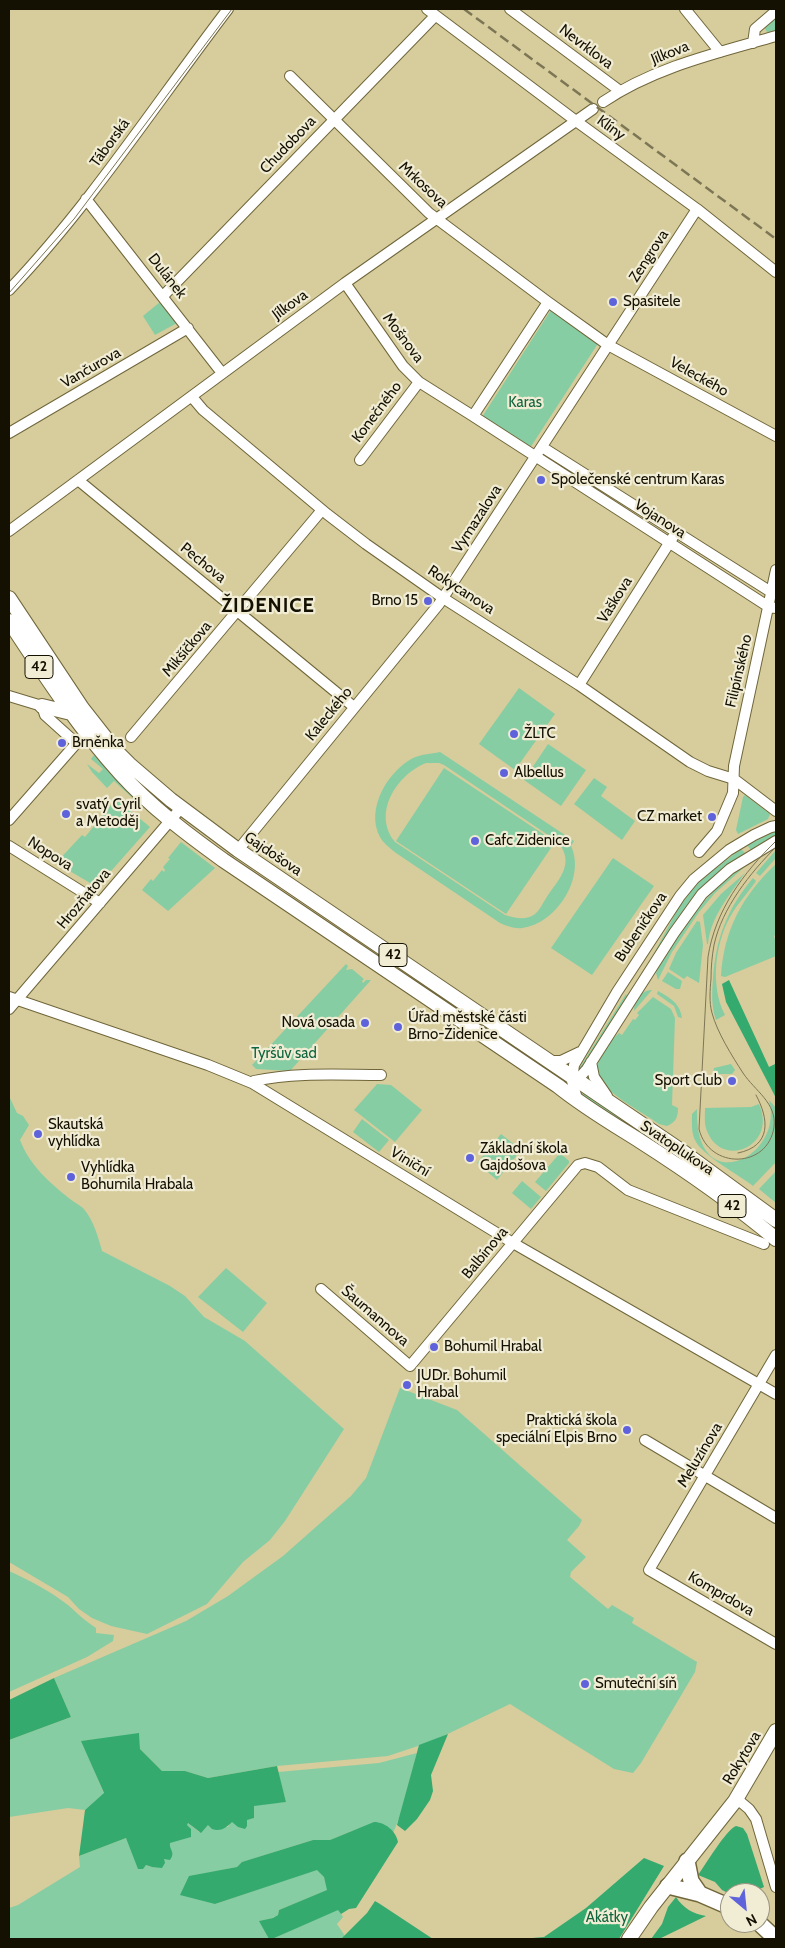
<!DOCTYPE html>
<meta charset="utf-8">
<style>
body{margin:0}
#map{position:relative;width:785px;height:1948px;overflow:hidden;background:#d6cc9c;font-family:Cabin,sans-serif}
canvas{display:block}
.frame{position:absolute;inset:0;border:10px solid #141002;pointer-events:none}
.north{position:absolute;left:720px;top:1883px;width:50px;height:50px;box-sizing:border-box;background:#f1ecd4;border:1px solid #999480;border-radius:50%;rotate:152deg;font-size:14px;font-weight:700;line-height:20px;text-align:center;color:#141002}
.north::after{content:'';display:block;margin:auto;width:18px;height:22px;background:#5e63db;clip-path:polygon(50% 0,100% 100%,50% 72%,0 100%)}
</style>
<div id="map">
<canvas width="785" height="1948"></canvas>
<div class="frame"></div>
<div class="north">N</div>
</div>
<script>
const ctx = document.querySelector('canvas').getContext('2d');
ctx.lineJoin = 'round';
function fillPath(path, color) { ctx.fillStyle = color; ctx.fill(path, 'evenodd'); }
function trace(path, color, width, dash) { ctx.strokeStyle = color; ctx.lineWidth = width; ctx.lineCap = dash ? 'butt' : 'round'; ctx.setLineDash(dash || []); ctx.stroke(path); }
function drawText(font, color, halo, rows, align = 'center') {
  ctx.font = font + ' Cabin,sans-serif'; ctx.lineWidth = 4.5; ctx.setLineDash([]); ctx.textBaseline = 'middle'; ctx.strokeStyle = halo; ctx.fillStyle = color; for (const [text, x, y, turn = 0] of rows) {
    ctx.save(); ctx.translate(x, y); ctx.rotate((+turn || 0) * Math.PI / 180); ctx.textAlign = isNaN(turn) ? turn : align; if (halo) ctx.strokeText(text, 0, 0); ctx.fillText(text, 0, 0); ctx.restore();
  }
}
fillPath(new Path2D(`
 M776,15V31L767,32L764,27Z
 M160,302L177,323L155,335L143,316Z
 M551,310L599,342L530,448L482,417Z
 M519,688L555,714L515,770L479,744Z
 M548,744L586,770L561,806L524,780Z
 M440,752L574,841L571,846C586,878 556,924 522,928C514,929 507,926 500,923L396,853C390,848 384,844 380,837C365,809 388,771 413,758C422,754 431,754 440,752ZM426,763H439L444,765L557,841C575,862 561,877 548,895C544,901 540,910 535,914C526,921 515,918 505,915L395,842C372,814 396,775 426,763Z
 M94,755L138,801L137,802L114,781L107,788L92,772L87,764L99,773L103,769L91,759Z
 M444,768L555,842L506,914L396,841Z
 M594,778L607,787L601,796L635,821L622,840L574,804Z
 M745,795L770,814L768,819L738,834L736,830L743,797Z
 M116,799L150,827L97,887L56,863L82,835L85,837Z
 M776,831V837L751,850L747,845Z
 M181,842L215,868L168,911L142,890L151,879L153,881L162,870L164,872L165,870L163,867L170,859L168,858Z
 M741,849L745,853L719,872L697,894L652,957L679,907L694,887L708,874Z
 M776,850V858L760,876L756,873Z
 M613,858L654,886L592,975L551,948Z
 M749,863L715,893L699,912L672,952L658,980L656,973L659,964C685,925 708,888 749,863Z
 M776,864V934L774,936L776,942V956L725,977L721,976C724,930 742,896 776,864Z
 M745,873C729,896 711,916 708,944H707L703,915L721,894Z
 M753,878L756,881C748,893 737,904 730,917C715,944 710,987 725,1015L716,1020C711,1006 712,992 713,978C716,938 727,909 753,878Z
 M697,921L700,922L703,945L699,983L687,976L684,979L669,969L676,953Z
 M346,964L348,966L346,970L352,969L364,979L362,981L363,983L366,980H371L290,1071L256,1069L252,1065Z
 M668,972L682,981L680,989H676L662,981Z
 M651,990H652L634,1011C634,1000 640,991 651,990Z
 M658,991C670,998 680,1003 682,1018L678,1017L674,1006L657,994Z
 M626,994L627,996L582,1067L580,1071L577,1072Z
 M653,997L671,1009L675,1018L672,1105L678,1108C678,1117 676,1122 667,1126L659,1124C623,1099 567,1078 619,1033L622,1035L633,1019L635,1020L639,1015L637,1013Z
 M731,1064L735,1070L732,1074H713L714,1068Z
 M377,1084L391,1085L422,1110L395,1142L354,1110Z
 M582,1089L672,1151V1154L670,1155L583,1097Z
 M9,1096L17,1113L23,1116L29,1125L20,1140C30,1166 49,1182 70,1199C74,1202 79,1205 83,1208C93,1219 98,1236 102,1251L170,1286L185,1296L204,1317L245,1341L344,1429L285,1521L270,1540L243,1562L207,1604L147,1634L111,1626L92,1618L79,1609L68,1597L9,1562Z
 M769,1100L776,1108V1162L753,1186C739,1175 704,1156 696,1142C691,1134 692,1123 692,1114L697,1109C694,1201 785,1158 769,1100Z
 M759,1104C778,1146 722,1170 707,1131C704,1124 705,1116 705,1108L751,1107Z
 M362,1119L389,1140L379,1152L353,1132Z
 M501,1134L521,1150L497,1180L477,1163Z
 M560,1153L569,1161V1163L546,1191L535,1182Z
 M776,1171V1203L759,1189Z
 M522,1181L541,1197L531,1209L512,1193Z
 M226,1268L267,1303L243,1332L198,1297Z
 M400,1388L457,1410L582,1520L579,1526L567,1540L586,1557L571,1572L570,1577L608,1609L612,1605L634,1618L632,1623L697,1662L695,1672L641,1763L633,1773L614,1769L510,1704L433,1741L388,1756L277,1766L208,1778L185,1771H162L140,1749L139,1734L82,1741L104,1794L85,1810L68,1808L9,1817V1740L71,1717L54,1678L186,1621L228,1596L283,1556L351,1496L366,1478Z
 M9,1571C29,1580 50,1591 68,1605C77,1613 85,1621 96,1628V1633L114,1635L113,1641L87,1657L9,1692Z
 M417,1753L400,1816L393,1833L385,1825L357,1829L330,1840H313L243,1862L237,1867L189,1877L215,1904L317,1869L324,1877L328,1890L279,1910L278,1915L273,1918L260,1921L269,1939H9V1908L18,1905L80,1867L79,1856L126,1838L145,1866L146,1865L152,1867L163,1862L169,1843L182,1838L189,1827L186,1825L188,1823L199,1832L208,1825L228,1827L231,1822L254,1818V1806L257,1804L286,1802L278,1772L379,1763Z
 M338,1909L343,1917L337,1924L345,1936L341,1939H272Z`), '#87cda3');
fillPath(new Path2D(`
 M729,980L769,1067L775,1064L776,1098L726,1002L722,984Z
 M54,1678L71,1717L9,1740V1700Z
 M139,1733L140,1749L162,1771H185L208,1778L277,1766L286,1802L254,1806V1818L247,1820V1826L245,1829L238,1827L232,1822C226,1828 220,1832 212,1829L208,1825L201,1833L188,1823L187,1825L191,1829V1837L170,1843C169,1850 176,1852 170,1860L164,1859L165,1863L162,1868L152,1867L146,1865L143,1869H138L126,1838L79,1856L85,1810L104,1793L81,1741Z
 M448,1734L431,1775L433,1791L430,1800L417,1819L405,1831L397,1825L419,1745Z
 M374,1822C385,1822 396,1831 398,1842L356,1908L349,1909L341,1914L338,1910L272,1939H269L259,1921L273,1918L278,1915L279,1910L327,1890L324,1877L317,1870L215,1904L180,1895L189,1876L237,1867L242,1862L313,1840H330Z
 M736,1826L743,1828L747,1834L764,1887L751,1893L730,1894L722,1890L715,1882L698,1875C706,1864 726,1830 736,1826Z
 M644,1858L664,1866L619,1939H521L544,1937L586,1908Z
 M676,1897C683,1908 693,1914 706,1916L659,1939H651L662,1924L668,1907Z
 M375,1901L380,1904L433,1939H341L367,1913Z`), '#34aa6f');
const minor = new Path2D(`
 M427,9L576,121L697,209L776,272
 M510,9L620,91
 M685,9L720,52
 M753,43L755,29L776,11
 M290,76L429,213L548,302L608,345L776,436
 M603,102C655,67 717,53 776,36
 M86,199L222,373
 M345,283L403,366L419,382L473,416
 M9,290C91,204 156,103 228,9
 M163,296L435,16
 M548,302L473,416L769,607L776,608
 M192,397L203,410L327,514L366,544L443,598L579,685L690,762L708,771L734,779L776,811
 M9,433L188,328
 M542,447L771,592
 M360,460L419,382
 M78,480L354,707
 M9,531L345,283L593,109
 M579,685L673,537
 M9,696L42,706L45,715L75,742L74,746L9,820
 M131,737L322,510
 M9,846L100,903
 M238,850L439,604L697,209
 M699,852L717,831L733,793L734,766L776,570
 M9,997L208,1065L252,1083L513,1243L776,1394
 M9,1009L181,808
 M549,1061H561L580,1052
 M591,1062L594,1077L607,1096
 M572,1081L580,1077L587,1069L674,933L702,894L730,869L776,841
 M252,1083L254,1081C296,1072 339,1075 381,1075
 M578,1102L572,1081L574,1065L617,992L680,896L694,879L729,850L754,835L771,827L776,826
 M321,1289L410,1366L578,1165L585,1163L598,1167L628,1190L764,1244
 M776,1355L649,1570L776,1644
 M645,1440L776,1518
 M737,1799L749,1809L756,1819L776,1887`);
const major = new Path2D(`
 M9,598L82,708L115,750L129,764L171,800L238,850L683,1152L776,1220
 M9,621C44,674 78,727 121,774C151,807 187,834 223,860L558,1086C584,1107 613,1124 640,1141C687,1171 734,1204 776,1239
 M42,706L71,713
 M629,1939L651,1907L735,1801L776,1731`);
const highway = new Path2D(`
 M687,1861L691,1881L700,1894
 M668,1886L700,1894L730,1907
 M759,1923L776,1939`);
trace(minor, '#70663a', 12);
trace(major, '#70663a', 16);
trace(highway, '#70663a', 18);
trace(minor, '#fff', 10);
trace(major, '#fff', 14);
trace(highway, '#fff', 15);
trace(new Path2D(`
 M9,293L74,219L232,9
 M776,841C743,873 715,911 708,957L699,1129C709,1170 768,1169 774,1127C777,1103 755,1091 743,1073C732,1056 717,1032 712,1013C709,1002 710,990 711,979C711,967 712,956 714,945C722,908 750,873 776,847
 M738,1153C772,1146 769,1119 756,1095`), '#7d7655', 1);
trace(new Path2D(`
 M464,9L776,239`), '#7d7655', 2.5, [10, 5]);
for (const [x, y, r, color] of [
 [613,302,5,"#5e63db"],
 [541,480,5,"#5e63db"],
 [428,601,5,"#5e63db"],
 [514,734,5,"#5e63db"],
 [62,743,5,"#5e63db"],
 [504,773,5,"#5e63db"],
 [66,814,5,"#5e63db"],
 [712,817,5,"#5e63db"],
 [475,841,5,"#5e63db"],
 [365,1023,5,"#5e63db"],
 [398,1027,5,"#5e63db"],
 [732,1081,5,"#5e63db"],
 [38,1134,5,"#5e63db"],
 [470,1158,5,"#5e63db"],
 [71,1177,5,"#5e63db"],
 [434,1347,5,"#5e63db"],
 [407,1385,5,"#5e63db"],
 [627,1430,5,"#5e63db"],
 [585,1684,5,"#5e63db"]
]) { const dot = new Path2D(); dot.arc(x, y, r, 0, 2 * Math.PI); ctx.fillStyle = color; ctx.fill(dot); trace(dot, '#f1ecd4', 2); }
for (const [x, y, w] of [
 [39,667,28],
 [393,955,28],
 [732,1206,28]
]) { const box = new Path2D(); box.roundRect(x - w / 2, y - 11.5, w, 23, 4); ctx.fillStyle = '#f1ecd4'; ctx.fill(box); trace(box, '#141002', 1); }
drawText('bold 14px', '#141002', null, [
 ["42",39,667],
 ["42",393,955],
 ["42",732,1206]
]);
drawText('15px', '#141002', '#f1ecd4', [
 ["Nevrklova",586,47,37],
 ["Jílkova",670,53,-22],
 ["Klíny",611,128,36],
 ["Táborská",110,143,-54],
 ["Chudobova",288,145,-46],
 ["Mrkosova",423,185,43],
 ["Zengrova",649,256,-57],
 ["Dulánek",167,276,52],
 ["Jílkova",290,305,-36],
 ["Mošnova",403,338,53],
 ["Vančurova",91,368,-30],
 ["Veleckého",699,377,29],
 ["Konečného",377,412,-53],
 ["Vymazalova",477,519,-57],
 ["Vojanova",660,519,33],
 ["Pechova",203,563,39],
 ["Rokycanova",461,590,33],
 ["Vaškova",615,600,-58],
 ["Mikšíčkova",187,649,-50],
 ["Filipínského",739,671,-77],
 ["Kaleckého",329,714,-51],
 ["Nopova",50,854,32],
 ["Gajdošova",273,854,34],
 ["Hrozňatova",84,899,-50],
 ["Bubeníčkova",641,927,-56],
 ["Svatoplukova",677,1148,34],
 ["Viniční",410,1162,31],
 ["Balbínova",485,1253,-50],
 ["Šaumannova",375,1316,41],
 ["Meluzínova",700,1455,-59],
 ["Komprdova",721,1594,30],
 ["Rokytova",742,1758,-59]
]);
drawText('15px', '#141002', '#f1ecd4', [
 ["Spasitele",623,302],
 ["Společenské centrum Karas",551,480],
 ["Brno 15",418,601,"right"],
 ["ŽLTC",524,734],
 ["Brněnka",72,743],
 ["Albellus",514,773],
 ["svatý Cyril",76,805],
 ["a Metoděj",76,822],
 ["CZ market",702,817,"right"],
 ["Cafc Zidenice",485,841],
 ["Úřad městské části",408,1018],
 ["Brno-Židenice",408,1035],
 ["Nová osada",355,1023,"right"],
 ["Sport Club",722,1081,"right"],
 ["Skautská",48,1125],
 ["vyhlídka",48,1142],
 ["Základní škola",480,1149],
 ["Gajdošova",480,1166],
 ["Vyhlídka",81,1168],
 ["Bohumila Hrabala",81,1185],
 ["Bohumil Hrabal",444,1347],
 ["JUDr. Bohumil",417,1376],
 ["Hrabal",417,1393],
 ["Praktická škola",617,1421,"right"],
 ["speciální Elpis Brno",617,1438,"right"],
 ["Smuteční síň",595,1684]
], 'left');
drawText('15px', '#10653e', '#f1ecd4', [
 ["Karas",525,403],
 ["Tyršův sad",284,1054],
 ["Akátky",607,1918]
]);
ctx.letterSpacing = '1px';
drawText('bold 20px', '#141002', '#f1ecd4', [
 ["ŽIDENICE",268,606]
]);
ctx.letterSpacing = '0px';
</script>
